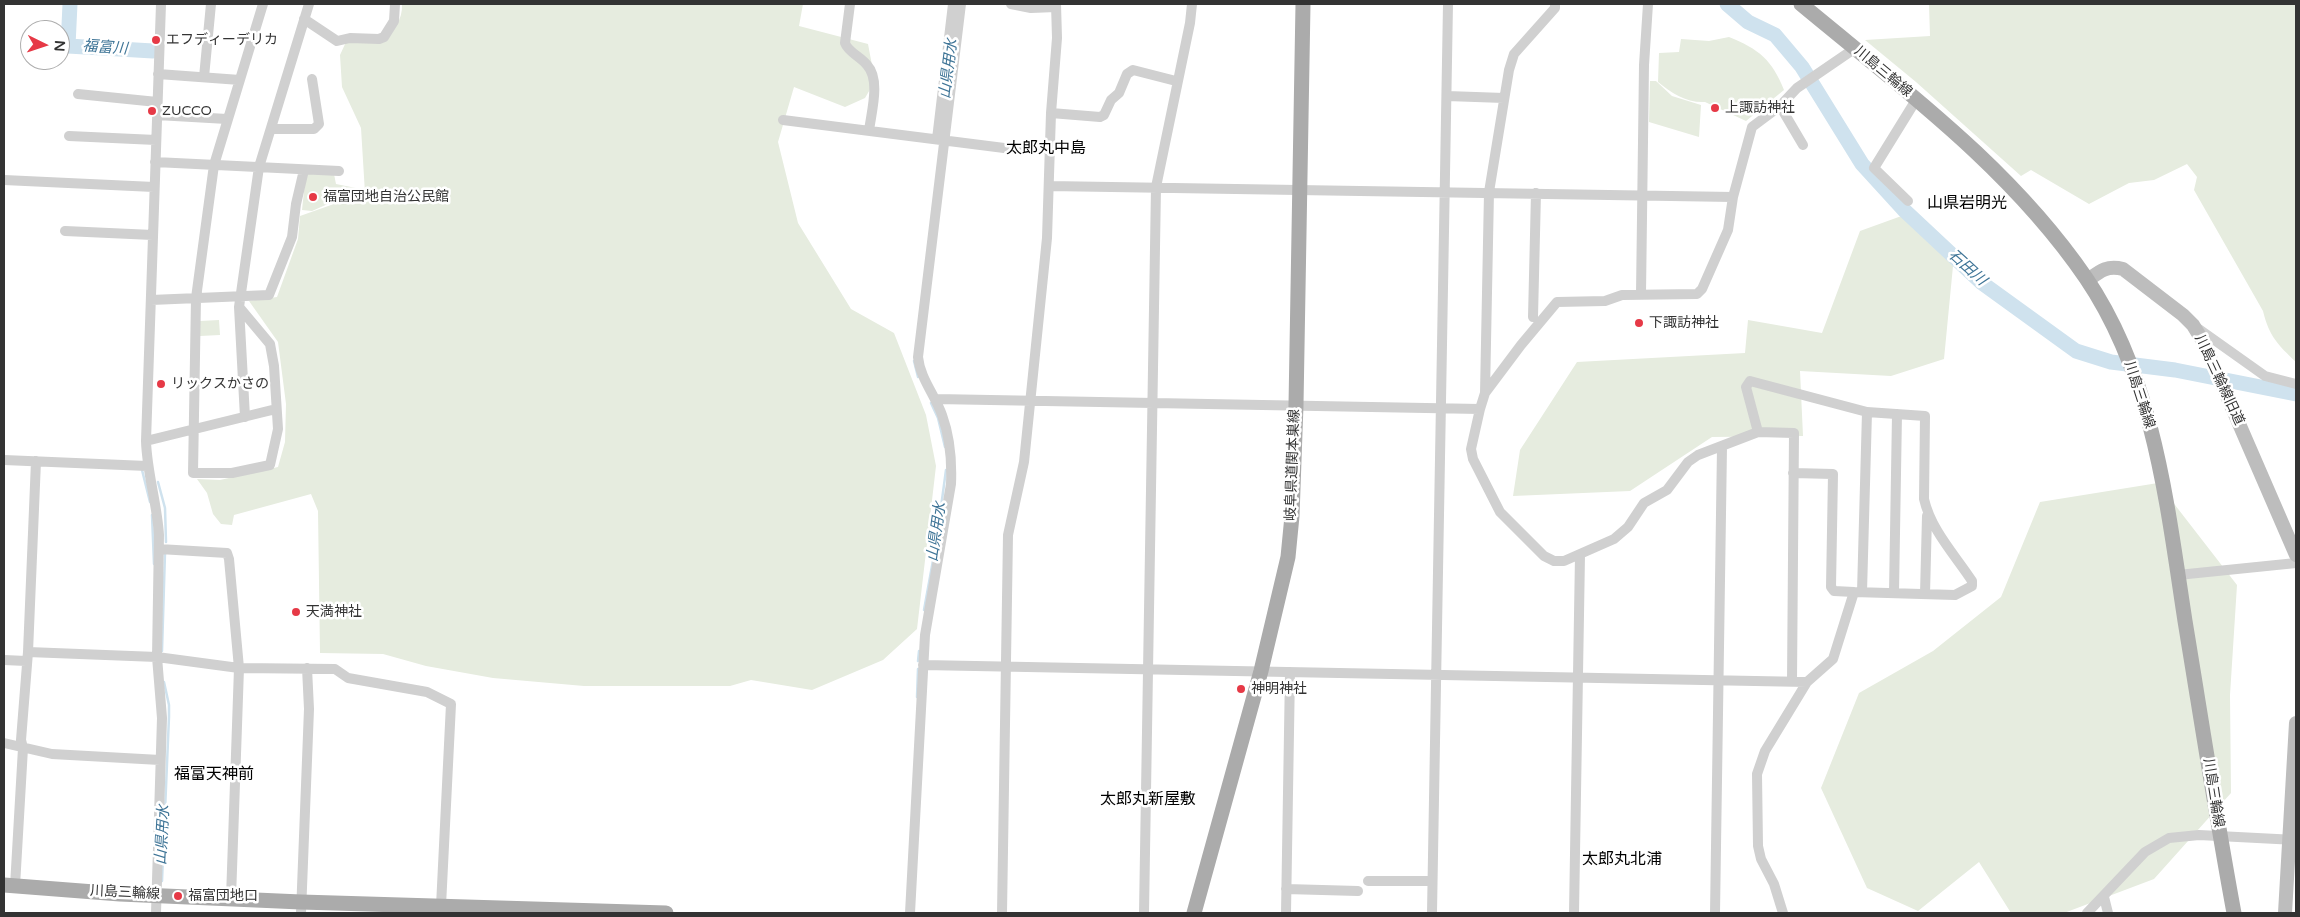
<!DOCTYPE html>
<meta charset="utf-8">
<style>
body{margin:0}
#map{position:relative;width:2300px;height:917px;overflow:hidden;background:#fff;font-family:"Varela Round",sans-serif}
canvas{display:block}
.frame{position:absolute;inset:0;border:5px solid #333;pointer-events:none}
.north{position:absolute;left:20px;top:20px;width:50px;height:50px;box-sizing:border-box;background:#fff;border:1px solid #adadad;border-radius:50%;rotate:94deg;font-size:14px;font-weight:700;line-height:20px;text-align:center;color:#333}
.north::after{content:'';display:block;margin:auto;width:18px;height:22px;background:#e63946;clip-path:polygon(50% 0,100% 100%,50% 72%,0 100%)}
</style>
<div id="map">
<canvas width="2300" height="917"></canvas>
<div class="frame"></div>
<div class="north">N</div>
</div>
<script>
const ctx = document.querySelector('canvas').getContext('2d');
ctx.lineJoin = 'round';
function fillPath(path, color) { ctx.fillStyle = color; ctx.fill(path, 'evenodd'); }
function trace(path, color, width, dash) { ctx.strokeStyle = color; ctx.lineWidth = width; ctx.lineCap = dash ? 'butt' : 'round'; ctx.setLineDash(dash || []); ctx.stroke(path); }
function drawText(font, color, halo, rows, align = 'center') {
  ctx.font = font + ' "Varela Round","Noto Sans JP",sans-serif'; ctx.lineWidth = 5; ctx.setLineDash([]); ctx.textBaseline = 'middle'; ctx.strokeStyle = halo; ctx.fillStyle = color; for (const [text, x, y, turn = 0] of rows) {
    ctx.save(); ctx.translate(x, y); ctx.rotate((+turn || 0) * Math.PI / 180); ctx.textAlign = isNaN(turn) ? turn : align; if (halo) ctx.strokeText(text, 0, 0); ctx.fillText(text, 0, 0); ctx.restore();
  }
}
fillPath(new Path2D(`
 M402,4H803L799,26L868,44L875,81L865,98L845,107L794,87L778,142L798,223L851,309L894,333L926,415L936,466L917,629L883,660L812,690L751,680L730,686H584L493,678L426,666L383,654L320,653L318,511L311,494L234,515L232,525L221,524L213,514L207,493L197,479L220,480L278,467L285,442L286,404L278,342L249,301L277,297L298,239L300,216L365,193L361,128L342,87L340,55L346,42H382C393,32 403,20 402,4Z
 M1929,4H2296V362C2278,345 2269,336 2263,311L2194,190L2197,177L2187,164L2154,180L2129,183L2089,204L2031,170L2021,176L1916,82L1865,40L1930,36Z
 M1729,37C1759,49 1772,60 1784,90L1746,121L1705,102C1687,103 1671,93 1658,82L1659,53L1679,52L1681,39L1709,41Z
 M1650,81H1656L1672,96L1701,105L1699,137L1649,122Z
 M306,173L334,174L336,184L356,188L355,192L312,211L302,210Z
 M1907,214L1953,266L1944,359L1891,376L1800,371L1803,436L1712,437L1630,491L1513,496L1520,450L1577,362L1745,353L1748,320L1822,333L1860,231Z
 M219,320L220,335L200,336V321Z
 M2158,483L2237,585L2230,695L2231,793L2154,879L2064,913H2011L1979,862L1918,911L1867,888L1821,788L1859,693L1933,651L2001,597L2040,502Z`), '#e6ecdf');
trace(new Path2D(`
 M914,361L918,377
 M931,403L938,418L945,447
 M142,470L150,502
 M158,482L165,508L166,542
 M152,515L154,564
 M939,522L946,470
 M924,610L936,544
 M162,651L165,553
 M918,661L919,651
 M917,697L918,669
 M162,881L169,717V705L164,682`), '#cfe2ee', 2.5);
trace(new Path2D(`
 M70,4L68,46L153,51
 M1727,4L1748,22L1775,35L1802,67L1862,164L1904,210L1982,283L2076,351L2111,362L2175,370L2296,394`), '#cfe2ee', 15);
trace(new Path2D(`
 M850,4L845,43C848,52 861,57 867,65C881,80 871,113 869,131
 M1011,4L1031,8L1056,7
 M304,19L337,41L350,38L379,39L384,37L394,21L395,4
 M158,74L240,80
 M204,77L211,4
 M78,94L157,102
 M1447,96L1504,98
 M1780,106L1803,145
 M1051,113L1100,117L1104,115L1111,100L1119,93L1127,74L1133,70L1176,81
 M157,115L227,119
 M783,120L1012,149H1050
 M271,129H314L319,124L312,79
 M69,136L156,140
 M937,139L953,4
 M155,162L339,171
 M4,180L154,187
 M1049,186L1733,197
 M1908,201L1874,168L1916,100
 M65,231L153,235
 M1641,294L1644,65L1648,4
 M151,300L269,295L292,237L296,204L304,170
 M239,307L270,344L274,366L278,429L270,465L232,473H193L196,298L214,165L263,4
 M1533,317L1536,193
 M2196,327L2265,376L2296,384
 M1485,393L1489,192L1509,70L1514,54L1555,8V4
 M936,399L1480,409
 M245,417L239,307L259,167L309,4
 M1758,432L1794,433L1792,681
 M146,441L276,409
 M4,460L147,466
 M1793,473L1833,474L1831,587L1834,591L1854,592
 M159,549L227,553L229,559L239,668L231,898
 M2178,575L2296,563
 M1862,592L1867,412
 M1894,593L1897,414
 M1925,594L1927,516
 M28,652L157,657L239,668L335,669L348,678L427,692L451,704L441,906
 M4,660L26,661
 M923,665L1807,682L1833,659L1854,592L1955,595L1972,586V581C1955,555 1931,530 1924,499L1925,416L1867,412L1750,381L1746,387L1758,432L1698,455L1688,462L1667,490L1644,503L1628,527L1614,539L1564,561H1554L1544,556L1500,512L1473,459L1471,449L1480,409L1485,393L1521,345L1557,302L1605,301L1622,295L1697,294L1702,289L1728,230L1733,197L1752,127L1780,106L1797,88L1854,49
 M4,743L52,754L160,760
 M1368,881H1432
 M15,886L23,748L21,740L28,652L36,461
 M1286,889L1358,891
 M2104,897L2108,913
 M156,913L162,718L157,657L159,535C157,503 147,473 146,441L161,4
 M301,913L309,709L307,668
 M910,913L925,635L951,484C952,461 950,437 942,415C935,395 920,378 918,357L961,4
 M1002,913L1008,535L1024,462L1047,238L1051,113L1057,38L1056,4
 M1144,913L1156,187L1190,23L1192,4
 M1286,913L1290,672
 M1432,913L1448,4
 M1574,913L1580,555
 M1715,913L1722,447
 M1783,913L1774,884L1761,859L1758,846L1757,774L1765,751L1807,682
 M2087,913L2145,852L2169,838L2199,835L2296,840`), '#d0d0d0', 10);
trace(new Path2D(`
 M2088,280C2100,271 2107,265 2123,269L2183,315L2193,325L2204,343L2296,555
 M2285,913L2296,723`), '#bdbdbd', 14);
trace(new Path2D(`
 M1801,4C1902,88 2011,168 2086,278C2154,378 2167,504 2185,621C2201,718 2216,816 2234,913
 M4,885L120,894L301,902L666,913
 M1194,913L1261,671L1288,557L1292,516L1296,405L1303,4`), '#ababab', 15);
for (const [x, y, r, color] of [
 [156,40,5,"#e63946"],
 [1715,108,5,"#e63946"],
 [152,111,5,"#e63946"],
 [313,197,5,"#e63946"],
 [1639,323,5,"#e63946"],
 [161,384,5,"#e63946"],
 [296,612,5,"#e63946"],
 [1241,689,5,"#e63946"],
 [178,896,5,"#e63946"]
]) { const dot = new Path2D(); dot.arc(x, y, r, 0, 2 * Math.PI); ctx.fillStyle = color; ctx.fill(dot); trace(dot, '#fff', 2); }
drawText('14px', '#333', '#fff', [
 ["エフディーデリカ",166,40],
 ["上諏訪神社",1725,108],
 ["ZUCCO",162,111],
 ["福富団地自治公民館",323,197],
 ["下諏訪神社",1649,323],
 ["リックスかさの",171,384],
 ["天満神社",306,612],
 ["神明神社",1251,689],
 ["福富団地口",188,896]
], 'left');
drawText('14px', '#333', '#fff', [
 ["川島三輪線",1883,72,40],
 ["川島三輪線旧道",2219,380,65],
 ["川島三輪線",2139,395,72],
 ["岐阜県道関本巣線",1293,465,-88],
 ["川島三輪線",2213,793,81],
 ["川島三輪線",125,893,3]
]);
drawText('italic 15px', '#3f7597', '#fff', [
 ["福富川",105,48,4],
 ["山県用水",949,69,-83],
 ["石田川",1967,268,42],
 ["山県用水",937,532,-82],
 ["山県用水",163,835,-87]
]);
drawText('16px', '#000', '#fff', [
 ["太郎丸中島",1046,149],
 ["山県岩明光",1967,204],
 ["福富天神前",214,775],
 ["太郎丸新屋敷",1148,800],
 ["太郎丸北浦",1622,860]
]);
</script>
